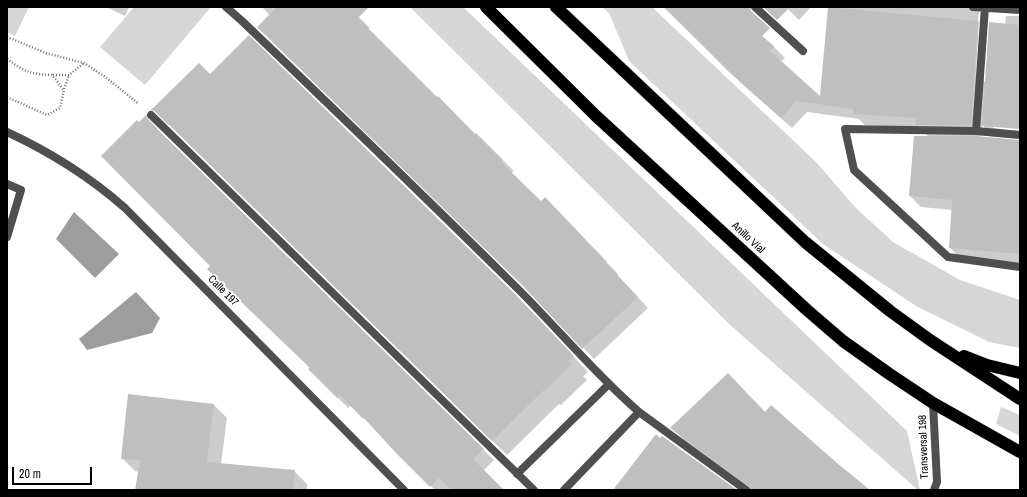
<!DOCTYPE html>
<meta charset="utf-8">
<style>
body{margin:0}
#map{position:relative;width:1027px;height:497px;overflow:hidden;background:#fff;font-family:"Archivo Narrow",sans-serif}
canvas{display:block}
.frame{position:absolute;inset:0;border:8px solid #000;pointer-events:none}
.scale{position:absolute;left:12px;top:467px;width:80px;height:18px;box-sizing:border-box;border:2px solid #000;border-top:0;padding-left:5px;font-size:12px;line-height:14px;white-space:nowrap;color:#000;-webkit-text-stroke:3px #fff;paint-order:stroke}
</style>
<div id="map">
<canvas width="1027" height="497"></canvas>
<div class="frame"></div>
<div class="scale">20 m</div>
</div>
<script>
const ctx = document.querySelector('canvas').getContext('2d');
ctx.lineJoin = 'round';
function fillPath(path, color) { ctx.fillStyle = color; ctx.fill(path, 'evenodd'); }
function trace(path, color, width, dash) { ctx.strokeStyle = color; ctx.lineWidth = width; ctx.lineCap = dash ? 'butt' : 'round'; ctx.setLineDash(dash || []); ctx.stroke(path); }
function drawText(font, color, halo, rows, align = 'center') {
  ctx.font = font + ' "Archivo Narrow",sans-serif'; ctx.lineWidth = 3.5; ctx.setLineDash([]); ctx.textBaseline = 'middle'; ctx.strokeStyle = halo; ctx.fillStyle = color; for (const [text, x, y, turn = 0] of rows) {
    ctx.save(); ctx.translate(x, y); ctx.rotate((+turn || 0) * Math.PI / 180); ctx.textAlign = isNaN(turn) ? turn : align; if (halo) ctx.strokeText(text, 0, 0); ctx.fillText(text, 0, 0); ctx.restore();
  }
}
fillPath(new Path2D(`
 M7,7H29L15,36L7,32Z
 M134,7H211L145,85L100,47Z
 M410,7H463L907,431L920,490H918L729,324Z
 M602,7H652L816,162L855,207L893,242L960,280L1020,300V348L989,342L916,306L823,244L629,61L609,13Z
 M1001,407L1020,415V436L996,424Z`), '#d6d6d6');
fillPath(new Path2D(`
 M74,212L119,254L95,278L56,239Z
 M136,292L160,318L152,333L87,350L79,339Z`), '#9d9d9d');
fillPath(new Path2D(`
 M106,7H129L125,16Z
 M262,7H349L370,28L368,29L475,135L476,134L514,171L511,173L541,203L556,210L618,274L617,275L648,308L594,359Z
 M663,7H726L774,47L785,58L780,62L821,99L832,7H980L978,19L979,22L976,73L986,83L1001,73L1006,16H1020V129L993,126V128L1020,131V139L994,137L982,125V136H977V138L1020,141V263L961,259L950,248L953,210L921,207L910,196L929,137L920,128L865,125L859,119L807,112L792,128L740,82Z
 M786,7H811L799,20Z
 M210,75L529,309L588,372L583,376L587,380L561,405L559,404L507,455L171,126L167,124L153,110Z
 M146,116L156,127L158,130L494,460L483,471L502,490H435L351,405L348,408L310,369L311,368L211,266L139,123Z
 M214,405L227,418L221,464L294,471L307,484V490H136L139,472L135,471L122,458Z
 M765,413L868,490H752L686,442L672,428Z`), '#0003');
fillPath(new Path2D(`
 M277,7H369L358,18L437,97L438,96L475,134L476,133L503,160L501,162L541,201L545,197L607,262L606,263L638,297L582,349L522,285L257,27Z
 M665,7H750L751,11L770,28L762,36L774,46L770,51L820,96L828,7L978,21L971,125H915L916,118L853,114V109L796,101L781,118L728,71Z
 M763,7H790L777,20Z
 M989,22L1020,25V129L982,126Z
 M249,35L514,293L574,356L569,361L572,364L545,391L544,390L492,441L155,111L151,110L199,63L210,74Z
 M146,115L147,119L484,449L473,459L504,490H452L439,478L430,487L396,453L364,418L363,419L340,395L337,398L308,369L310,368L207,269L210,266L101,156L137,120L139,122Z
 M914,136H976L1020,140V254L949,248L952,200L909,196Z
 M728,373L765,412L771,405L837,463L870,490H751L749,486L670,428Z
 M128,394L214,404L207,462L295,470L293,490H135L140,460L121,459Z
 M656,434L660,438L662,436L737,490H613Z`), '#bfbfbf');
const highway = new Path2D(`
 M486,7L596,116L807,310L843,341L888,373L933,403L1020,452
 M556,7L805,242L890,311L930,340L1020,399
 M964,356L987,365L1020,373`);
trace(highway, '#dbdbdb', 13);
trace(new Path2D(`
 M7,37L46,53L84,63L104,76L139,104
 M7,59C25,72 30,74 52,75L64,90L60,108L47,115L7,97
 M53,75H69L84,63
 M64,89L69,75`), '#717171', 2.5, [1, 2]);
trace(new Path2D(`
 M226,7L242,21C335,110 427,199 518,289C559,330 595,374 639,412L746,490
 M755,7L803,51
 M973,7L1020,10
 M151,115L534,490
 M976,131L985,7
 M1020,135L976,131L845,129L854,170L948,257L1020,267
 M7,184L21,190L7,237
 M517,474L609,384
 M564,490L639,412`), '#4f4f4f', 8);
trace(new Path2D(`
 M7,132C50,152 90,177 125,208L404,490
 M933,403L937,482L934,490`), '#4f4f4f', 8);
trace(highway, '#000', 12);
drawText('11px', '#000', '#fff', [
 ["Anillo Víal",748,238,43],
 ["Calle 197",223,291,45],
 ["Transversal 198",924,447,-92]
]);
</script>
